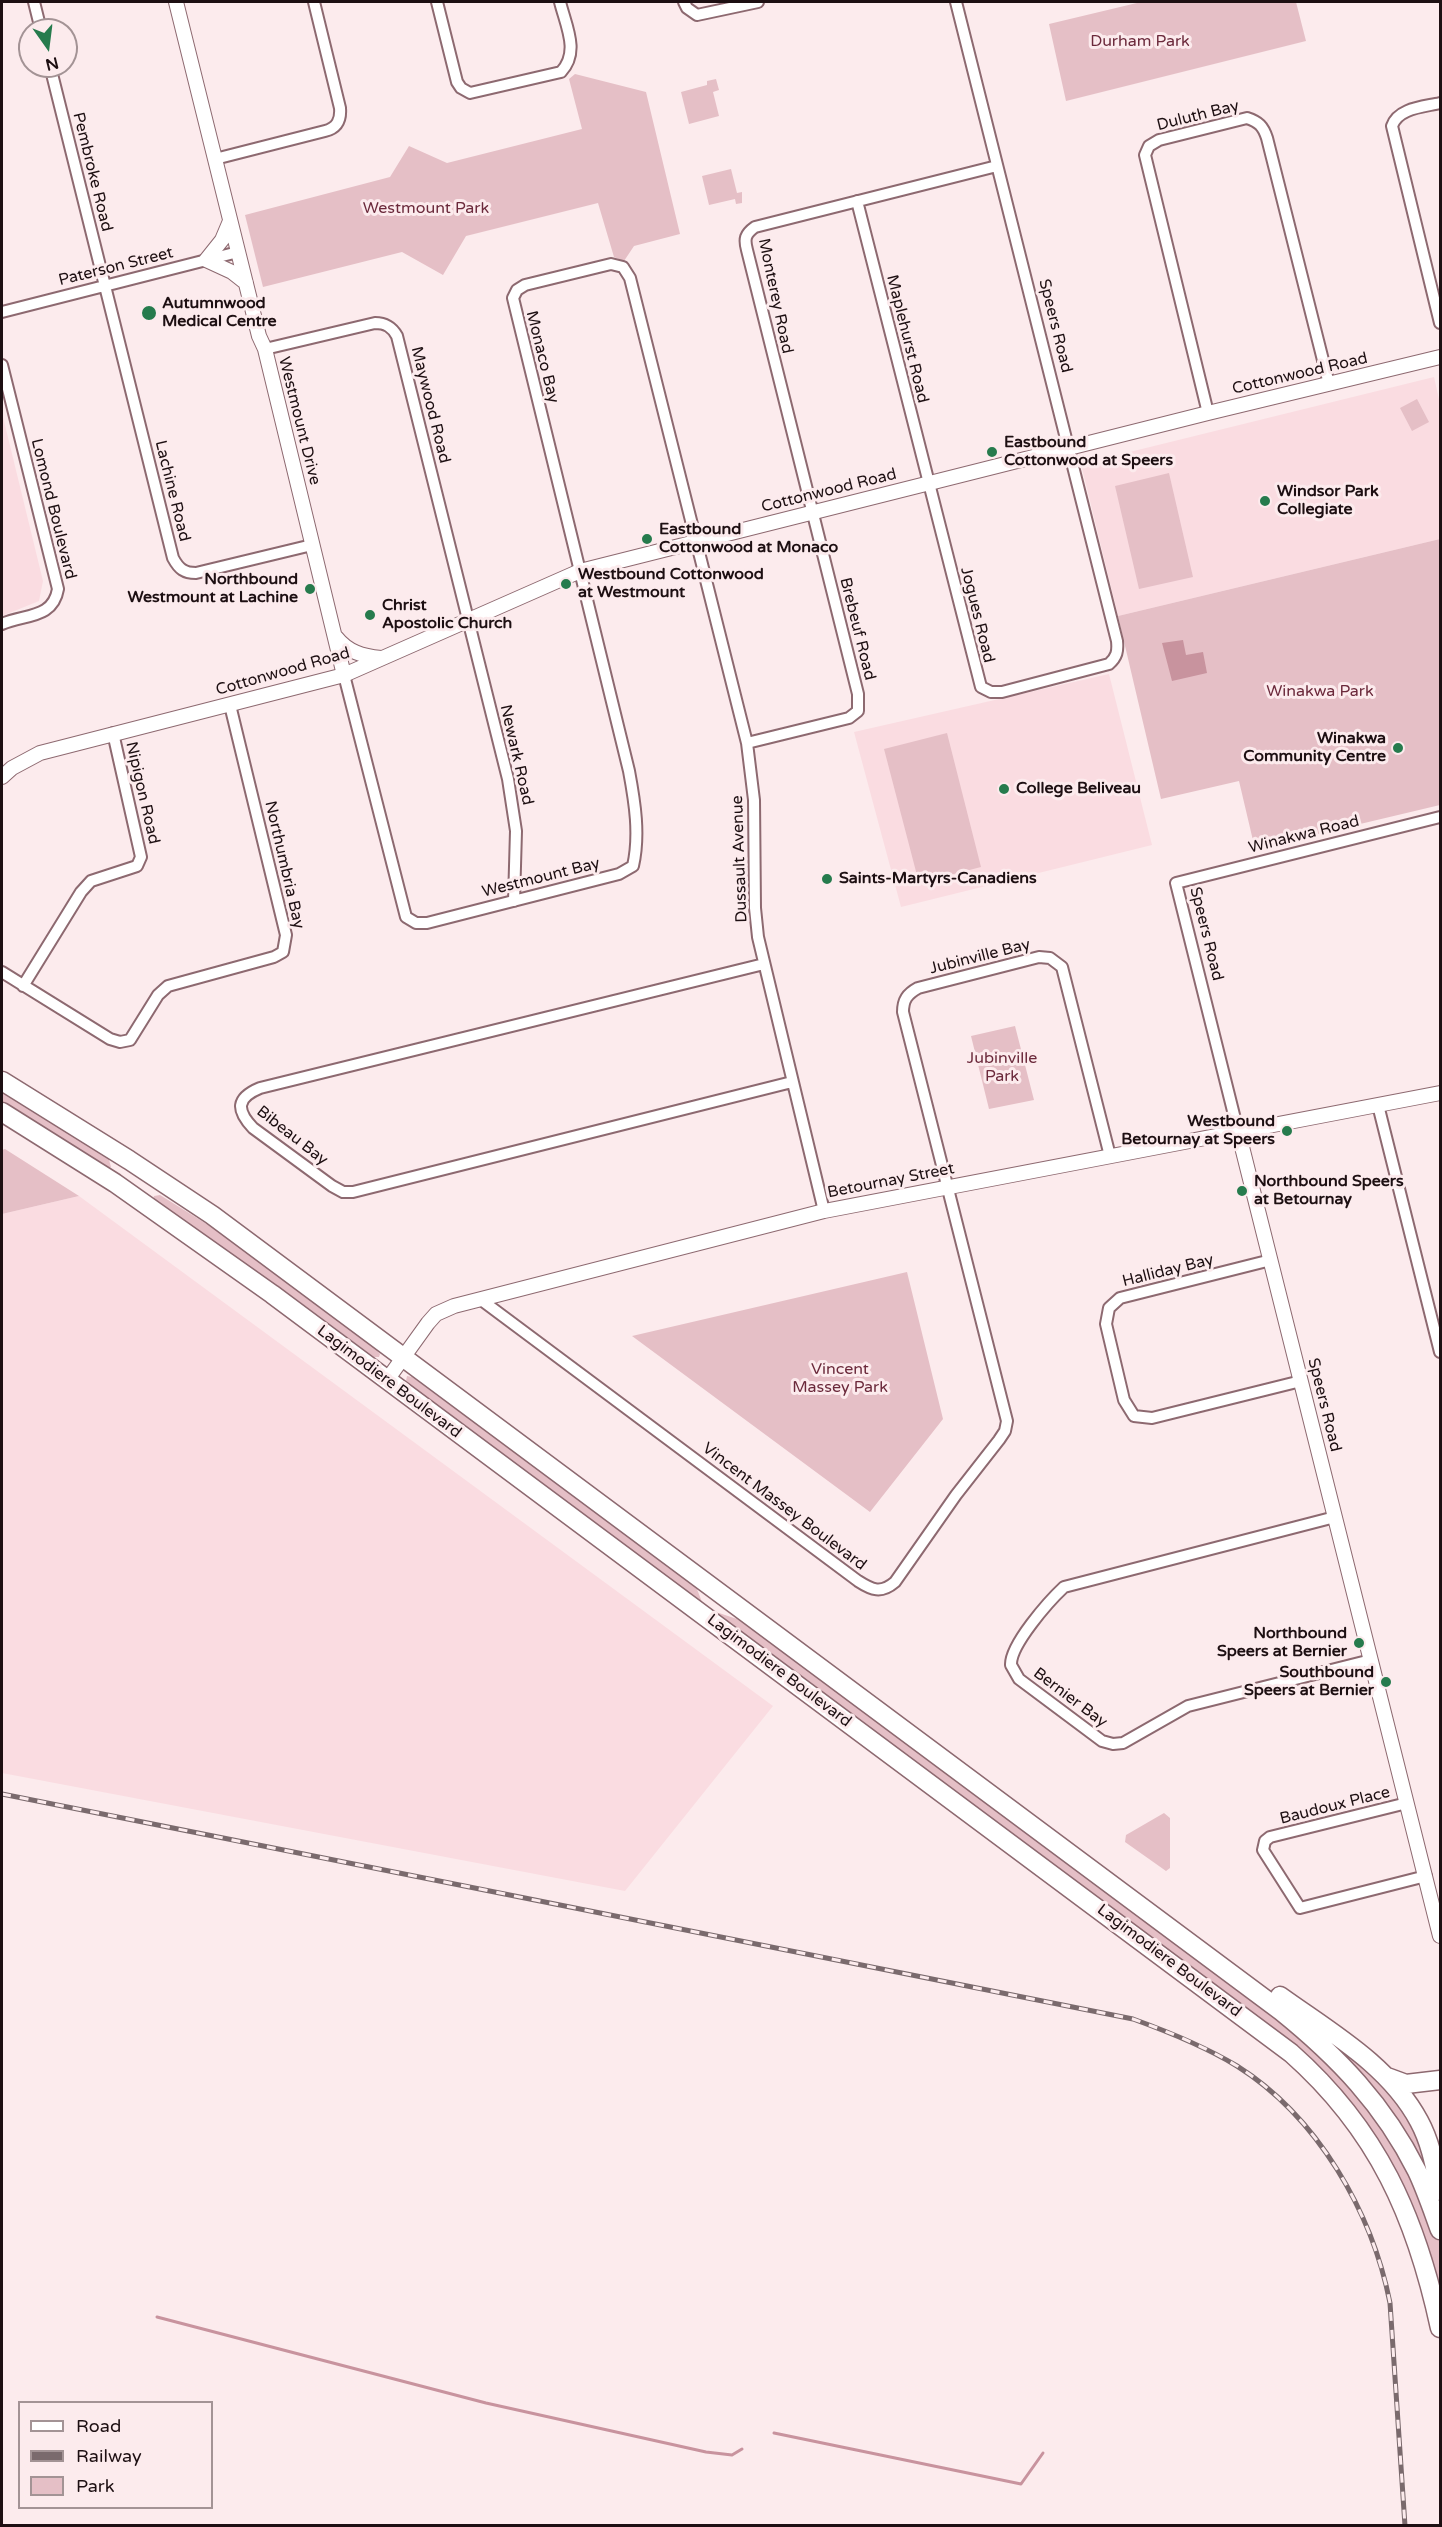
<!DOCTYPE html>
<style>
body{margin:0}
#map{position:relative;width:1442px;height:2527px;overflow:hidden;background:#fcebed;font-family:"Varela Round",sans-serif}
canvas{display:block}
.frame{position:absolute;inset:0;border:3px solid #1d0f12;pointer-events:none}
.legend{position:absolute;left:18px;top:2401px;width:195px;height:108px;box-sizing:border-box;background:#fcebed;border:2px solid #a39395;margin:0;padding:8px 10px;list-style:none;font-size:18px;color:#1d0f12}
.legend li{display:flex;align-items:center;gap:12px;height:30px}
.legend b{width:30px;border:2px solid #a39395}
.north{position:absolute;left:18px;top:18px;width:60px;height:60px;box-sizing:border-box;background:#fcebed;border:2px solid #a39395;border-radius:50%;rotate:166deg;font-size:16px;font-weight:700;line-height:24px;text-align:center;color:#1d0f12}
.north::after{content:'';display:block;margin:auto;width:21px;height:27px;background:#267b4d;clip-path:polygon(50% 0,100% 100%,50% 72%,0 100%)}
</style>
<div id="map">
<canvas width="1442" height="2527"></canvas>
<div class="frame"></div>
<ul class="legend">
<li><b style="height:8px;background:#fff"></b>Road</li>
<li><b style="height:8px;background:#7a6a6d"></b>Railway</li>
<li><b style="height:16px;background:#e5bfc6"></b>Park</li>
</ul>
<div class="north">N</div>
</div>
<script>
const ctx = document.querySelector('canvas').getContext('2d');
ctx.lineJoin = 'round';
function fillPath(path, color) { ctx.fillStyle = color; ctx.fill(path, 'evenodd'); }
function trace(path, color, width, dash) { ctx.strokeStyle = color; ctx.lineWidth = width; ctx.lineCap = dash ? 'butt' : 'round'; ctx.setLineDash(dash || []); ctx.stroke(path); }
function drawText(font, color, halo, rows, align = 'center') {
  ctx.font = font + ' "Varela Round",sans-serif'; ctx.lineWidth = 6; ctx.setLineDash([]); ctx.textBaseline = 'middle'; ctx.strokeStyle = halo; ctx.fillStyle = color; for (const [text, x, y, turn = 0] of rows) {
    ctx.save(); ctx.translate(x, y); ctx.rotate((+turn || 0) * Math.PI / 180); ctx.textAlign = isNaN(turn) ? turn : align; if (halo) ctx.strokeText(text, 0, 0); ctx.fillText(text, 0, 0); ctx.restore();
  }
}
fillPath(new Path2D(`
 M1434,377L1440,404V539L1118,616L1081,464Z
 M3,417L43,581L39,601L2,616Z
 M1109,674L1152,845L901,907L854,732Z
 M79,1196L773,1706L625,1891L2,1773V1214Z`), '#fadce1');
fillPath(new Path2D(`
 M1141,2H1296L1306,41L1066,101L1049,24Z
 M575,74L646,92L680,234L634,246L624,261L614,257L598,203L466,236L443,275L402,252L263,287L245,215L390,177L409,146L447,163L582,129L569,79Z
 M716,79L719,90L713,92L719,116L689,124L681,92L707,85V81Z
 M731,169L737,193L742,192V203L736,204L735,199L709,205L702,176Z
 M1417,399L1429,422L1412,431L1400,408Z
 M1169,473L1193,577L1139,589L1115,486Z
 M1440,539V805L1255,849L1239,781L1161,799L1118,616Z
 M947,733L981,867L919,883L884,749Z
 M1015,1026L1034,1100L989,1109L971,1036Z
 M2,1090L108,1156L111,1167L108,1169L2,1106Z
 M5,1149L79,1196L2,1214V1150Z
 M160,1195L234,1241L366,1338L380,1354L379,1357H374L292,1296L153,1201L154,1196Z
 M907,1272L943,1419L870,1512L632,1336Z
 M407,1376L412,1377L695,1584L702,1602L700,1603L412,1390L406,1381Z
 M719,1613L737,1619L835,1687L1268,2009L1330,2062L1391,2138L1434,2223L1440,2244V2298L1350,2106L717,1616Z
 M1164,1813L1170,1818V1868L1166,1871L1125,1842L1126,1835Z
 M1270,1993L1360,2059L1414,2123L1432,2181Z`), '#e5bfc6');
fillPath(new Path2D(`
 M1183,640L1186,655L1203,652L1207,673L1172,681L1162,643Z`), '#c8939e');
trace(new Path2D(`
 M157,2317L486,2403L706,2452L732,2455L742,2449
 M774,2433L1021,2484L1043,2453`), '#c8939e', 3);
const minor = new Path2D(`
 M34,2L41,30
 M437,2L457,82L461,88L470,93L561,72C580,52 566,26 560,2
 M684,2L687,8L697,15L758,2
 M50,66L173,558C179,569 184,573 196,573L312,545
 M1440,103C1423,107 1398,108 1392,126L1440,323
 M215,159L325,131C337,128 341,120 340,108L314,2
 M857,201L981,687L991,692H1002L1109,664C1117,657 1118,651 1117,641L956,2
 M2,312L238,252
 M265,349L375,323C386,323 392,327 397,336L508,779L516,831L514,901
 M2,365L58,589C53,619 25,614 2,624
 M1208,413L1145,155L1149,146L1159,140L1247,118C1259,122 1263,126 1267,138L1329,384
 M344,675L406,917L416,923H427L619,874L633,866C640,835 635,803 629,771L513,298L517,290L525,285L611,264L623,267L630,278L747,743L754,800L755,908L758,937L824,1211
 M747,743L849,718L858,711V694L747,250C744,239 745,234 755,227L997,166
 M764,964L260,1088C236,1098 236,1110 253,1128L332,1186L343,1192H353L792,1082
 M2,972L110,1039L120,1042L130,1040L158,995L168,986L274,957L283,952L286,935L230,705
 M23,986L81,892L91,881L137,866L141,857L113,733
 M1378,1105L1440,1352
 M1238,1131L1176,883L1440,817
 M1271,1260L1120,1298L1109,1308L1106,1324L1124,1400L1134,1416L1152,1418L1301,1381
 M480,1299L858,1581C872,1590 881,1594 895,1582L956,1495L999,1440L1005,1431L1007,1421L903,1012C903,1000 907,994 918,988L1039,957L1050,958L1062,967L1110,1156
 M1335,1517L1064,1587C1049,1601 1010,1645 1011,1665L1019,1679L1102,1741L1113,1744L1123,1743L1188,1706L1371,1660
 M1407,1803L1270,1837L1265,1841L1263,1850L1300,1908L1426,1876`);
const tertiary = new Path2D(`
 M176,2L259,336L265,349L344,675
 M230,221L222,240L206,260L232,272L246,283
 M336,637C348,652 362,656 381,658
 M2,777L12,768L40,753L344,675L580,571L1208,413L1440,357
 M1238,1131L1440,1936
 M387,1380L428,1323L436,1314L454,1306L824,1211L1440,1093`);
const primary = new Path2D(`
 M2,1081L129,1160L212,1215L1281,2011C1338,2057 1384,2105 1417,2171C1426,2190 1433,2211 1440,2230
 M2,1112L115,1183L272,1294L1291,2053C1378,2130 1416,2217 1440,2328
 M1280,1996C1330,2032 1389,2065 1419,2121C1431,2143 1435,2167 1440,2191
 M1387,2077L1406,2084L1440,2080`);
trace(minor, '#8d6970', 14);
trace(tertiary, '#8d6970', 16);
trace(primary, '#8d6970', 21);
trace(minor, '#fff', 10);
trace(tertiary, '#fff', 14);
trace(primary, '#fff', 18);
const rail = new Path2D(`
 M2,1794L1133,2019C1169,2032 1204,2046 1237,2066C1318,2117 1372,2212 1390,2303L1405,2526`);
trace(rail, '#7a6a6d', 5);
trace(rail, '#fcebed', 3, [9]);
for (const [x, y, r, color] of [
 [149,313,8,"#267b4d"],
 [992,452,6,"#267b4d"],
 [1265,501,6,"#267b4d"],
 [647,539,6,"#267b4d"],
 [566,584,6,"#267b4d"],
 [310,589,6,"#267b4d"],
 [370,615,6,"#267b4d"],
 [1398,748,6,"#267b4d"],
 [1004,789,6,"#267b4d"],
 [827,879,6,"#267b4d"],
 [1287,1131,6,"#267b4d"],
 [1242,1191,6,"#267b4d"],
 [1359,1643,6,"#267b4d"],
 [1386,1682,6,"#267b4d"]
]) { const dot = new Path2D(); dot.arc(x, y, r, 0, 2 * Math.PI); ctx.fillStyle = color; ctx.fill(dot); trace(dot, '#fcebed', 2); }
drawText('16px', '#6b293b', '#fcebed', [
 ["Durham Park",1140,42],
 ["Westmount Park",426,209],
 ["Winakwa Park",1320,692],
 ["Jubinville",1002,1059],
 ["Park",1002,1077],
 ["Vincent",840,1370],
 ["Massey Park",840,1388]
]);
drawText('16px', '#1d0f12', '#fcebed', [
 ["Duluth Bay",1198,116,-14],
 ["Pembroke Road",92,172,76],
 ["Paterson Street",116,267,-14],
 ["Monterey Road",775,296,78],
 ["Speers Road",1055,326,76],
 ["Maplehurst Road",907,339,76],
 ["Monaco Bay",542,357,76],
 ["Cottonwood Road",1300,374,-13],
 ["Maywood Road",430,405,76],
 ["Westmount Drive",299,421,76],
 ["Lachine Road",172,491,76],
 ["Cottonwood Road",829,491,-14],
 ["Lomond Boulevard",53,509,76],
 ["Jogues Road",977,615,76],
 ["Brebeuf Road",857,629,76],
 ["Cottonwood Road",283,672,-16],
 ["Newark Road",516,755,77],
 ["Nipigon Road",142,793,77],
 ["Winakwa Road",1304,835,-14],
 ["Dussault Avenue",740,859,-92],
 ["Northumbria Bay",284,865,77],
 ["Westmount Bay",541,878,-14],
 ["Speers Road",1206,934,76],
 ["Jubinville Bay",980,957,-14],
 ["Bibeau Bay",292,1136,38],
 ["Betournay Street",891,1181,-11],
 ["Halliday Bay",1168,1271,-14],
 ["Lagimodiere Boulevard",389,1382,37],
 ["Speers Road",1324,1405,76],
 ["Vincent Massey Boulevard",784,1507,37],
 ["Lagimodiere Boulevard",779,1671,37],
 ["Bernier Bay",1070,1698,37],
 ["Baudoux Place",1335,1806,-14],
 ["Lagimodiere Boulevard",1169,1961,37]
]);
drawText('bold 16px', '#1d0f12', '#fcebed', [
 ["Autumnwood",162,304],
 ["Medical Centre",162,322],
 ["Eastbound",1004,443],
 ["Cottonwood at Speers",1004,461],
 ["Windsor Park",1277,492],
 ["Collegiate",1277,510],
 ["Eastbound",659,530],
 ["Cottonwood at Monaco",659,548],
 ["Westbound Cottonwood",578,575],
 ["at Westmount",578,593],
 ["Northbound",298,580,"right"],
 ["Westmount at Lachine",298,598,"right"],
 ["Christ",382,606],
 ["Apostolic Church",382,624],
 ["Winakwa",1386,739,"right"],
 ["Community Centre",1386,757,"right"],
 ["College Beliveau",1016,789],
 ["Saints-Martyrs-Canadiens",839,879],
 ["Westbound",1275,1122,"right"],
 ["Betournay at Speers",1275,1140,"right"],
 ["Northbound Speers",1254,1182],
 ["at Betournay",1254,1200],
 ["Northbound",1347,1634,"right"],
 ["Speers at Bernier",1347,1652,"right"],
 ["Southbound",1374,1673,"right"],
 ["Speers at Bernier",1374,1691,"right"]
], 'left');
</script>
